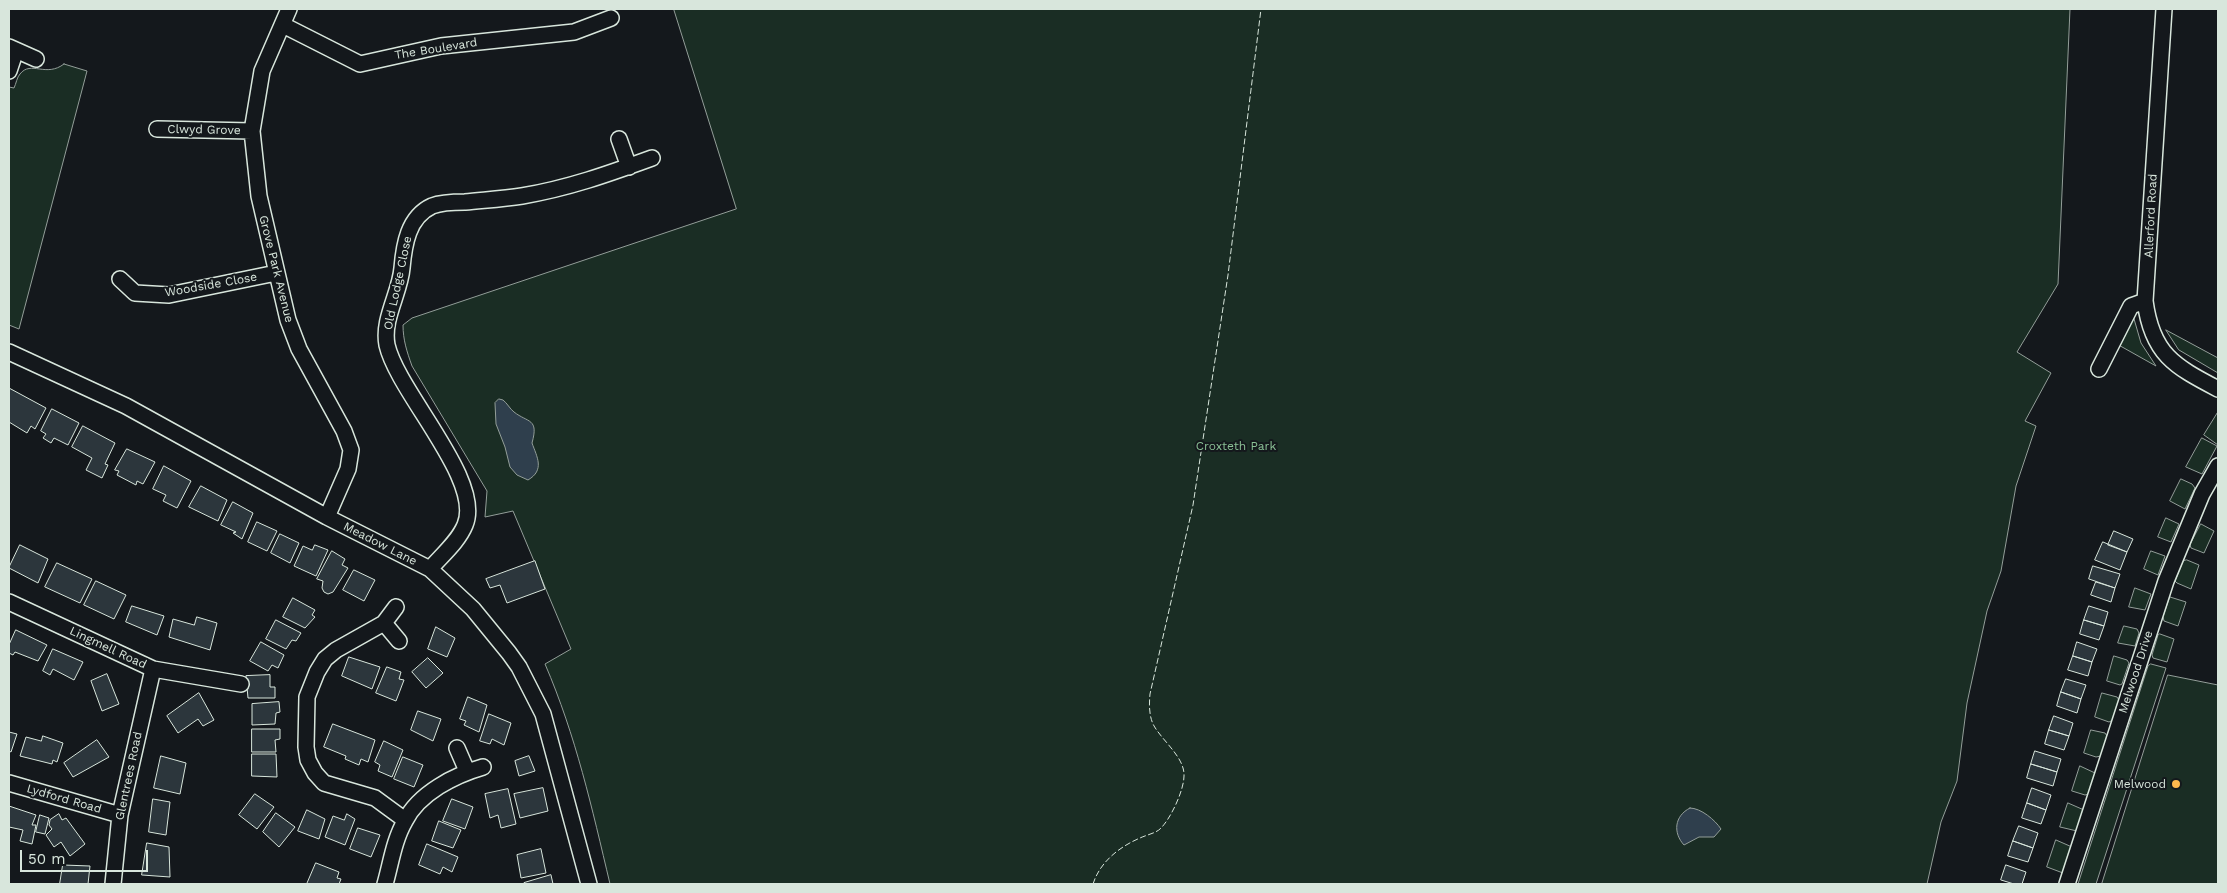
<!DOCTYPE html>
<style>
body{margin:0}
#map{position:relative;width:2227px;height:893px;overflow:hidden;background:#14181c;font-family:"Work Sans",sans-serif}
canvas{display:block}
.frame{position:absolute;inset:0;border:10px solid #d8e6dc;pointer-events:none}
.scale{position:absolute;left:20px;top:850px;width:128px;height:22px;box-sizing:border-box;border:2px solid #d8e6dc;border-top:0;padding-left:6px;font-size:15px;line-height:18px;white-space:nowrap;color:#d8e6dc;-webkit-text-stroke:4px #14181c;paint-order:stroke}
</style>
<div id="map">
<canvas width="2227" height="893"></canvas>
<div class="frame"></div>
<div class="scale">50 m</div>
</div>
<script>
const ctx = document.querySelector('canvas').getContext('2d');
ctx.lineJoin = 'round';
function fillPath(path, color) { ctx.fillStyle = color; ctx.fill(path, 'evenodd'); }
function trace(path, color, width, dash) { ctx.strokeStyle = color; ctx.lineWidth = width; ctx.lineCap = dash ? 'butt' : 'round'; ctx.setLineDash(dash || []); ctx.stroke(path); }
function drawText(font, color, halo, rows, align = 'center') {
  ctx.font = font + ' "Work Sans",sans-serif'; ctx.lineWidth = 4; ctx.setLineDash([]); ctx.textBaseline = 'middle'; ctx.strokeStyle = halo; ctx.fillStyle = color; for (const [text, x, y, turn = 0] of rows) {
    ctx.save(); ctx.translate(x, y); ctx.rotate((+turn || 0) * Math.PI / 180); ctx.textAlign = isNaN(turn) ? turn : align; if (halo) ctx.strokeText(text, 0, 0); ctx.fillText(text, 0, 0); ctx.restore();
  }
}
const green = new Path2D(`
 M674,9H2070L2058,284L2017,352L2051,373L2025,421L2036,426L2016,486L2001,571L1987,611L1967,703L1957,781L1941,822L1927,884H610C592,808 576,736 545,664L571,649L513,511L485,517L487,491L412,366C407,352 403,340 403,325L412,318L736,209Z
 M64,64L87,71L19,329L9,325V87L14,88C16,84 17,77 20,74C31,60 46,78 64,64Z
 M2132,312L2141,343L2156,366L2115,343Z
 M2166,330L2218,358V373L2179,350Z
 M2218,412V445L2204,435Z
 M2202,438L2217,446L2202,474L2186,467Z
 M2181,479L2192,484L2195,488L2185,509L2170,501Z
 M2166,518L2179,524L2171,542L2158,537Z
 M2201,524L2214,531L2204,553L2191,548L2190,545Z
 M2151,551L2165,556L2158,575L2144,569Z
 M2187,560L2199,565L2191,589L2177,583L2175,581L2183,561Z
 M2135,588L2151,594L2145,610L2129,607Z
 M2170,597L2186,602L2178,626L2164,621L2163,617Z
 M2124,626L2137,629L2139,633L2135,646L2118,643Z
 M2160,634L2174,639L2167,662L2153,658L2152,655L2158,635Z
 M2114,656L2127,660L2129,663L2122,684L2120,685L2107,681Z
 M2151,664L2166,668L2096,884H2078L2148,666Z
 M2168,675L2218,685V884H2102Z
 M2102,693L2117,697L2119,700L2113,720L2109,722L2095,717Z
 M2091,730L2105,733L2107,736L2101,756L2096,757L2084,753Z
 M2080,766L2095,773L2089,794L2085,795L2072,791Z
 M2068,803L2084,810L2077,831L2060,827Z
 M2056,840L2072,847L2063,873L2047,867Z`);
fillPath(green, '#1a2d24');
trace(green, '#939e99', 1);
const water = new Path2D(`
 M499,399L503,400C507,403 510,409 514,412C528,423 539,418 532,443C537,457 545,470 528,480L517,475L510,467L505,447L496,424L495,403Z
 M1690,808C1701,808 1715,820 1721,829L1714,837H1699L1684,845C1673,833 1674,816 1690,808Z`);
fillPath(water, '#2f3f4d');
trace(water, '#939e99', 1);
const building = new Path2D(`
 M9,388L46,408L35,429L31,426L27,433L9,422Z
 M52,409L79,423L68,445L54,438L51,443L43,438L46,434L41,431Z
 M83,426L115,443L105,464L108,465L102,478L86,470L92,458L72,447Z
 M127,449L155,462L143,484L137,481L136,485L117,475L119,471L115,470Z
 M164,466L191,481L177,508L163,501L166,495L153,489Z
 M201,486L227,500L218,521L189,507Z
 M233,502L253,513L242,539L233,533L236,532L221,525Z
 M257,522L277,531L267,551L248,542Z
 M2114,531L2133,539L2127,552L2108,545Z
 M280,534L299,543L290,563L271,553Z
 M2103,542L2127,552L2120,570L2095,560Z
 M20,545L48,559L38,583L9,568Z
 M315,545L328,550L316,576L294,566L303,546L312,550Z
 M332,551L345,559L342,565L348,568L333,592L328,594L324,592L322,588L323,581L317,579Z
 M535,561L545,589L507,603L500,585L490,588L486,579Z
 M57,563L92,579L80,603L45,587Z
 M2093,566L2120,574L2115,588L2089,579Z
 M354,570L375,580L364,601L343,590Z
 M96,581L126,595L114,619L84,605Z
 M2096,582L2115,588L2111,602L2091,595Z
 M293,598L315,610L312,615L315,617L305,628L283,617Z
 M132,606L164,616L157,635L126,622Z
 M2089,606L2108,612L2104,626L2084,620Z
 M197,617L217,623L210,650L169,637L173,619L194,625Z
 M276,620L301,633L296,641L292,640L286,649L266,639Z
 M2084,620L2104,626L2099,640L2080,634Z
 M436,627L455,638L447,657L428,649Z
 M16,630L47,645L38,661L15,652L13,655L9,653V645Z
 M261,642L284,655L278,668L272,665L268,671L250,661Z
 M2077,642L2097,649L2092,662L2073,656Z
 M53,649L83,662L74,680L53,669L50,675L43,671Z
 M2073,656L2092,662L2088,676L2068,670Z
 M349,657L380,667L372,689L342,676Z
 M428,658L443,673L426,688L412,672Z
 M387,667L401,672L399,679L404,680L396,701L376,693Z
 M107,674L119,704L102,711L91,681Z
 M270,675V687H275V698H248L246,676Z
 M2066,679L2086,685L2081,699L2061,692Z
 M2061,692L2081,699L2077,713L2057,706Z
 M199,693L214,720L203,726L198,719L178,733L167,716Z
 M468,697L487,705L479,732L464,725L466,721L460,719Z
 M279,702L280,712L276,713L275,724L252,725V704Z
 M418,711L441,719L433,741L411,730Z
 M489,714L511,723L504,745L492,739L490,744L480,741Z
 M2054,716L2073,723L2069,736L2049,730Z
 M333,724L375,740L368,762L361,759L359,765L345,759L346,756L324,747Z
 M252,729H280V739L275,740L276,752H252Z
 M2049,730L2069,736L2064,750L2045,744Z
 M9,732L17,734L11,752L9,751Z
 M43,736L63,743L57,762L53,760L52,764L20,756L26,737L41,741Z
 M97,740L109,757L73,777L64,763Z
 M384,741L403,750L392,777L378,771L380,765L375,762Z
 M2035,751L2061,759L2057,772L2031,764Z
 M252,754H276L277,777L252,776Z
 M161,756L186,763L180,794L154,788Z
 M529,756L535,771L519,776L515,761Z
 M403,757L423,765L414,787L394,779Z
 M2031,764L2057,772L2053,786L2027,778Z
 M543,788L548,811L520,818L514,794Z
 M2032,788L2051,795L2046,810L2027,803Z
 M508,789L516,824L501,828L498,815L490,818L485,794Z
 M255,794L274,807L257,829L239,815Z
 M153,799L170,802L166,835L149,832Z
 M452,799L473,807L465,829L443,821Z
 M2027,803L2046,810L2041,824L2022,818Z
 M9,806L36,815L32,825H36L32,844L20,841L23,830L9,827Z
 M307,810L325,819L319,839L298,831Z
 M276,813L295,827L279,847L263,832Z
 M59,814L62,820L66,818L85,844L70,856L61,842L54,847L46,835L52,829L49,825L50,820Z
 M347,814L355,819L345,845L325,837L333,816L344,820Z
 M40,815L49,818L45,834L36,832Z
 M439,821L461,830L453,848L432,841Z
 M2019,826L2038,833L2033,848L2013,841Z
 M358,828L380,835L371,857L350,849Z
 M2013,841L2033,848L2028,862L2008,856Z
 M147,843L169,847L170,877L142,875Z
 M427,844L458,857L452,872L443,867L440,874L419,865Z
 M541,849L546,873L521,878L517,855Z
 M316,863L339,872L337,878L341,879L339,884H307Z
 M63,865L90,866L88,884H60Z
 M2006,865L2026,872L2022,884H2014L2001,880Z
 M551,875L553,884H524V883Z`);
fillPath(building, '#2c363c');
trace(building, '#d8e6dc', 1);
const street = new Path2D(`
 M289,9L262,71L252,131L259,196L288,320L299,349L344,431L351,450L348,469L327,517
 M2164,9L2145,301C2152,354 2174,366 2218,389
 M283,25L360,64L441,46L574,32L611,18
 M9,47L36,59
 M9,71L16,50
 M157,129L252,131
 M619,139L629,167
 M120,279L135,293L169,295L276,273
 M9,352L126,406L327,517L430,569L473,609L509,653L519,667L543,714L589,884
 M2099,369L2131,306L2145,301
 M430,569C441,556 458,542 465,525C484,480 398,393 387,345C382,319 400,293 402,268C404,245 408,217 432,206C442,202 455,202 465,202C484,200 503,199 522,196C569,188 608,174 652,158
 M9,602L153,669L241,684
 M396,607L384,623L336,650L325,659L317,672L307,697L306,747L308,760L315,773L324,783L375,798L405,820
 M384,623L399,641
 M457,748L467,771
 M9,783L120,815
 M113,884L120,815L153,669
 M385,884C391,863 394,840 405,821C419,793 455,775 483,767
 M2067,884L2166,581L2202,494L2218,466`);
trace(street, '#d8e6dc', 18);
trace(street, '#14181c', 15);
trace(new Path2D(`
 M1093,884C1100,862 1119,847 1140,838C1146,835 1157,833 1161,828C1171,818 1184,790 1184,776C1185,757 1161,740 1153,724C1149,715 1149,704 1150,694L1193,505L1228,275L1261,9`), '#d8e6dc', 1, [6, 2.5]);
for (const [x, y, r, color] of [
 [2176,784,5,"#ffb74d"]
]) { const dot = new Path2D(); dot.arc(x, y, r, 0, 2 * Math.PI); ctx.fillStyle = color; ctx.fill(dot); trace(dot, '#14181c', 2); }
drawText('12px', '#d8e6dc', '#14181c', [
 ["The Boulevard",436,49,-9],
 ["Clwyd Grove",204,130,1],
 ["Allerford Road",2151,216,-87],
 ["Grove Park Avenue",276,269,76],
 ["Old Lodge Close",398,283,-78],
 ["Woodside Close",211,285,-10],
 ["Meadow Lane",380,544,27],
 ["Lingmell Road",108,648,25],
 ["Melwood Drive",2136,672,-72],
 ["Glentrees Road",129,776,-78],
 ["Lydford Road",64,799,16]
]);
drawText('12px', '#8ac095', '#14181c', [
 ["Croxteth Park",1236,446]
]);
drawText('12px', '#d8e6dc', '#14181c', [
 ["Melwood",2166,784]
], 'right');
</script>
